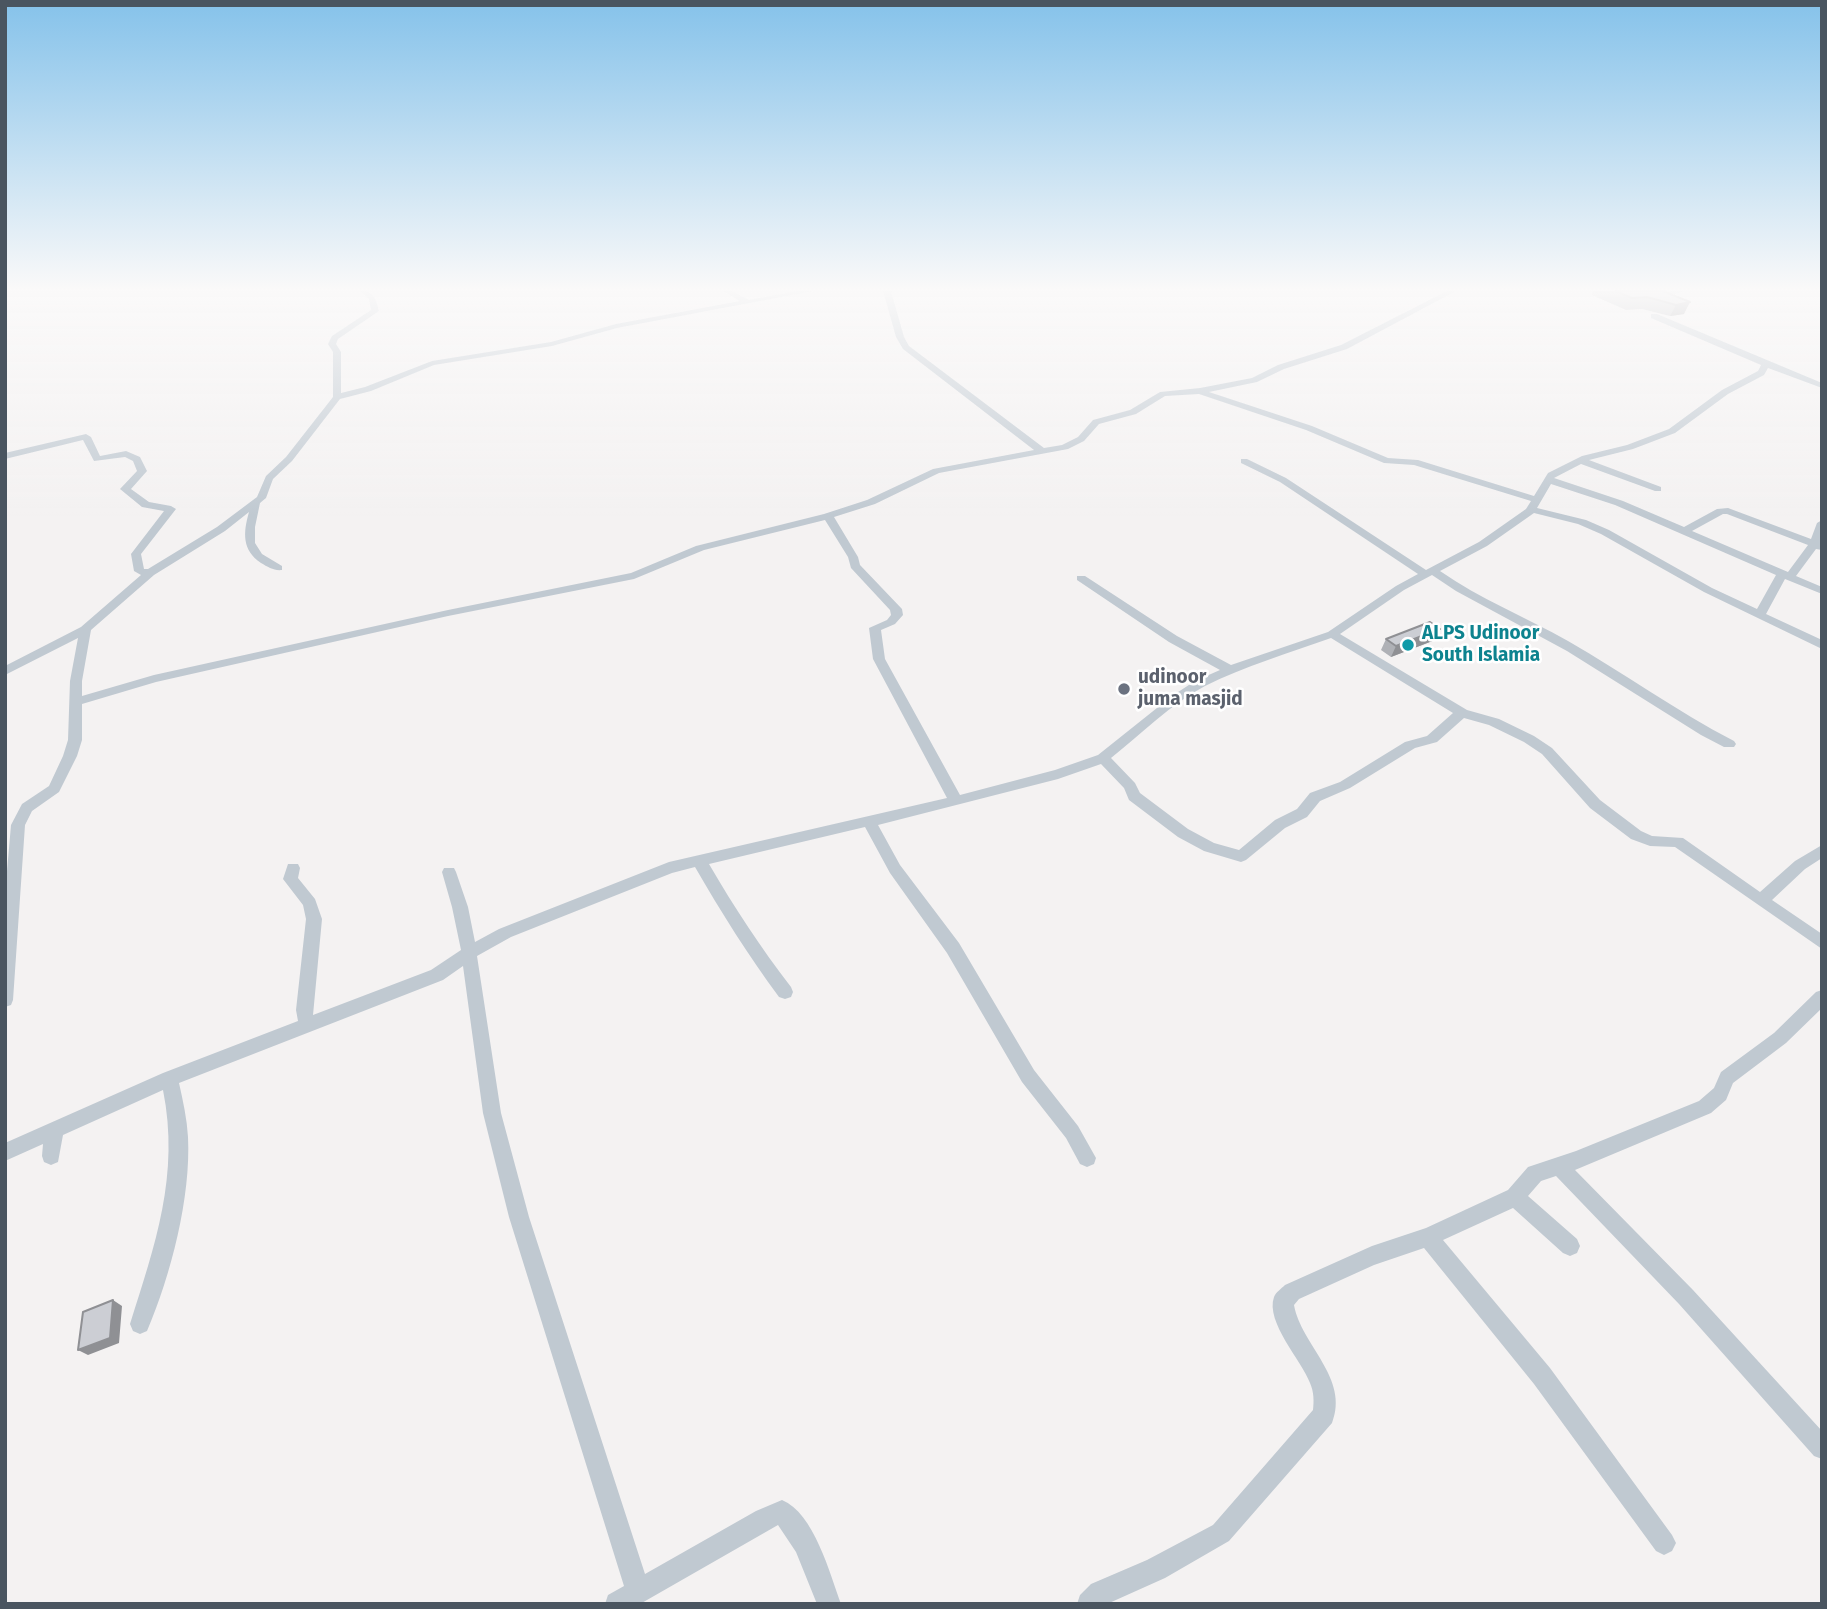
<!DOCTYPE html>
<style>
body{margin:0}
#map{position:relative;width:1827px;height:1609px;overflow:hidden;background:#f4f2f2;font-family:"Fira Sans",sans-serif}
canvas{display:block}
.frame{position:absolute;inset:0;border:7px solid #4a5560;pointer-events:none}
</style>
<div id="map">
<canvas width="1827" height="1609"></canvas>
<div class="frame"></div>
</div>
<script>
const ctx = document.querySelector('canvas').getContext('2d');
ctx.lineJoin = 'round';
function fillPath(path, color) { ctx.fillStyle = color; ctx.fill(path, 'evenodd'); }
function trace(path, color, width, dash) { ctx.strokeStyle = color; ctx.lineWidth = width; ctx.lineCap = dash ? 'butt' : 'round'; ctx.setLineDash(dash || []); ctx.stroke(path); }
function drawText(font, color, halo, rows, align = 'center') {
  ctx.font = font + ' "Fira Sans",sans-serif'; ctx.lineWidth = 5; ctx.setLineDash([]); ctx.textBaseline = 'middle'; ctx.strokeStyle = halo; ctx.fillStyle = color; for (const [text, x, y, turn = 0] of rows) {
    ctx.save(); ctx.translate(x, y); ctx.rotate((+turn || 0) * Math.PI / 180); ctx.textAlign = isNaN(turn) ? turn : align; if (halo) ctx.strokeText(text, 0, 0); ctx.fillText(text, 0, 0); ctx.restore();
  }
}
fillPath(new Path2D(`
 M360,291C374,291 376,299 379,311L338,339L336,344L341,352V393L365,387L432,361L551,342L616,324L740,301L723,291H732L749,300L797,291H813L617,328L552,346L434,365L371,391L340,399L292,461L273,479L266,498L260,503L255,527V543L262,554L282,566V570C274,571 268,567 261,563C242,550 243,533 249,512L225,531L154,575L91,630L82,681V696L154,675L448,610L631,573L696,546L824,514L867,500L933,469L1034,450L903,349L896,337L883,291H891L904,337L909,346L1044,448L1062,445L1078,437L1093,420L1130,410L1160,392L1200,388L1252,378L1278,365L1341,345L1447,291H1456L1347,349L1284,369L1257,382L1209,392L1312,426L1388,458L1418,460L1534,496L1548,473L1582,456L1627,445L1669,429L1722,390L1758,371L1761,365L1651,318V314H1657L1822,383V388L1768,368L1764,375L1728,394L1675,433L1633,449L1589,460L1661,487V491H1655L1581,464L1554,478L1623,501L1684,527L1717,509L1728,508L1811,539L1817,523L1822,520V550L1816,549L1796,576L1822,587V594L1785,579L1766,614L1822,640V649L1704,592L1601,534L1578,524L1534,513L1487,546L1440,571C1480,599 1526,617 1568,641C1624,673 1676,711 1734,741L1736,744L1734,747H1724L1701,735L1567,651L1456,591L1432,575L1404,590L1340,634L1467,710L1499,719L1534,736L1552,748L1600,800L1641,831L1652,836L1683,838L1760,892L1795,861L1822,845V858L1805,869L1772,900L1822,934V949L1675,847L1650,846L1631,839L1590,808L1542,754L1524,742L1489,725L1464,718L1437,742L1415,748L1350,788L1320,801L1307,817L1285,828L1246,860L1241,862L1204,851L1178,837L1129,800L1124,788L1101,764L1058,779L878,825L900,865L959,943L1034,1070L1078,1126L1096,1158L1094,1164L1087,1167L1080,1164L1066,1138L1022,1082L947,953L890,873L865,827L709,864C734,907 761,948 791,987L793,992L791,997L785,999L779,997C748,955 721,912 695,867L672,873L511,937L477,956L501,1113L529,1217L645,1574L756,1511L782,1500C814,1513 830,1574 841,1604H817L796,1552L778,1525L640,1604H605L608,1595L624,1586L509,1217L483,1113L463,966L443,980L179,1083C183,1101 187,1119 188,1137C191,1197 171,1275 147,1331L140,1334L133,1331L130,1324C155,1245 180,1175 163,1090L63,1135L58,1162L51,1165L44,1162L42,1156L43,1144L5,1161V1143L163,1073L298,1021L296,1010L306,919L303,905L283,879L288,864H298L300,868L298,878L315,899L322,919L313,1015L431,970L461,950L452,907L442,872L444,868H454L456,872L468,907L475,942L499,929L669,862L947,798L873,659L869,628L887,620L891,615L890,610L851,568L848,557L825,520L704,550L634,579L448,616L156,682L82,704V740L77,756L59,792L32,811L25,825L13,1000L11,1005L5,1007V894L11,825L22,804L49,786L63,756L68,740L70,681L78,638L5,675V666L81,627L141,575L134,571L131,554L164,511L142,507L120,489L137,471L133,461L125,457L94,461L83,440L5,459V453L86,434L91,437L100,456L126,451L140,457L147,471L131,489L149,502L171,506L176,509L141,554L144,569H148L217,527L257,497L266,476L286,457L333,397V352L328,344L332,336L371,310L369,299ZM1199,394L1306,430L1384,463L1414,465L1531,501L1526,509L1479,542L1426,570L1286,478L1247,459H1241V463L1280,482L1418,574L1396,586L1328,632L1231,665L1177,636L1085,576H1077V580L1169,642L1220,670L1195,681L1172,696L1098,755L1055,770L960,795L885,659L881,630L895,624L903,615L902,609L860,565L858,557L834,517L875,504L939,473L1068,449L1084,441L1099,424L1136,414L1165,396ZM1551,484L1615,505L1776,575L1757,609L1712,588L1609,530L1586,520L1537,508ZM1723,514H1727L1808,545L1788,572L1692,531ZM1331,638L1453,713L1427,736L1405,742L1340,782L1310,793L1297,809L1275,820L1239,850L1214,843L1188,829L1140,793L1135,783L1111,758C1141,734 1171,704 1205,686C1245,666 1289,653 1331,638Z
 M1672,291H1685L1654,300L1650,298Z
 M1822,990V1008L1786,1043L1733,1083L1726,1100L1711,1113L1575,1170L1693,1290L1822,1431V1459L1814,1456L1679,1304L1556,1176L1541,1181L1528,1196L1577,1239L1580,1246L1577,1253L1570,1256L1563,1253L1513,1208L1443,1240L1550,1368L1672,1535L1676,1543L1672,1551L1664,1555L1656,1551L1534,1384L1424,1248L1374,1265L1299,1299L1294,1305C1301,1345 1350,1378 1332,1423L1229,1541L1165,1578L1107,1604H1077L1080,1595L1091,1584L1147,1560L1213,1525L1313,1410C1314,1401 1314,1392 1310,1383C1302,1361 1265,1322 1274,1297C1276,1292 1281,1289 1285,1285L1372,1246L1426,1228L1508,1190L1528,1167L1576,1151L1699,1101L1714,1088L1721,1072L1774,1033L1816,992Z`), '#c0c9d1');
fillPath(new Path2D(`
 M1593,291H1663L1684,314L1670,316L1642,309L1626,310L1592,295Z
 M1440,629L1435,640L1391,657L1381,650L1386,639Z`), '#afb1b6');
fillPath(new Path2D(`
 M1690,302L1684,314L1670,316L1676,305Z
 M1440,629L1435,640L1391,657L1396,646Z
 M113,1300L122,1306L119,1343L88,1355L78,1350Z`), '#8f9094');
const building = new Path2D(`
 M1616,291H1663L1690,302L1676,305L1647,297L1632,298Z
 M1430,622L1440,629L1396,646L1386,639Z
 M113,1300L110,1338L78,1350L83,1312Z`);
fillPath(building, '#ccced4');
trace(building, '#8f9094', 2);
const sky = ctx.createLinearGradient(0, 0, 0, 516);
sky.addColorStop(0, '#85c2ea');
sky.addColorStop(0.56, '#faf9f9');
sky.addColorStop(1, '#faf9f900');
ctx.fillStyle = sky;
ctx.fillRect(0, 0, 1827, 516);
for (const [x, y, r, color] of [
 [1408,645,7,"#0f9aa8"],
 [1124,689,7,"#6b7280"]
]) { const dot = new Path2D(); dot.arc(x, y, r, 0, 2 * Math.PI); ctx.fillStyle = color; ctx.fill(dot); trace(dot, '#fff', 2.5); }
drawText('bold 19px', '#0d838f', '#fff', [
 ["ALPS Udinoor",1422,634],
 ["South Islamia",1422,656]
], 'left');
drawText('bold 19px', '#5b616d', '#fff', [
 ["udinoor",1138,678],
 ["juma masjid",1138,700]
], 'left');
</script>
